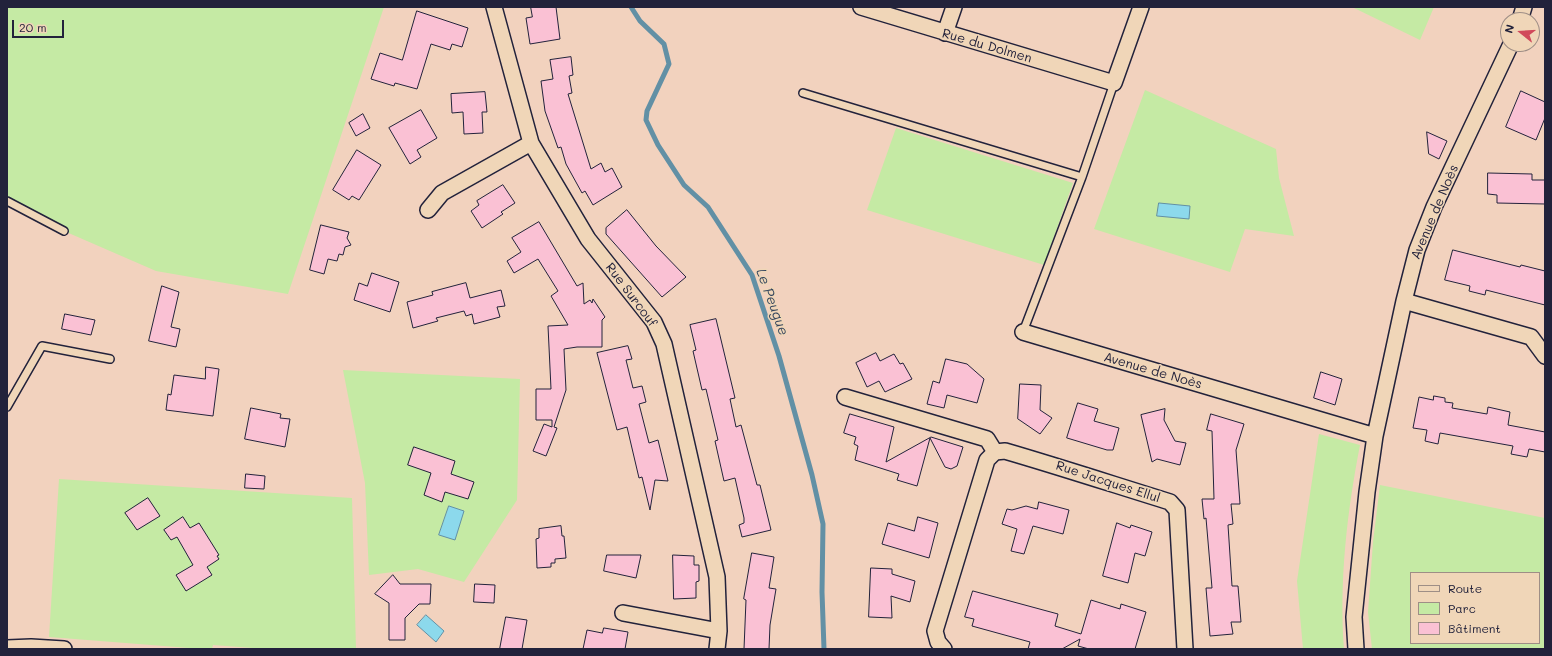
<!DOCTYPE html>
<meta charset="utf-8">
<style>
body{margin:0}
#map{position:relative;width:1552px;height:656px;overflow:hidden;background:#f2d2be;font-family:Mali,sans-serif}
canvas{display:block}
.frame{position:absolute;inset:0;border:8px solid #22223b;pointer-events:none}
.legend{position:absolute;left:1410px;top:572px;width:130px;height:72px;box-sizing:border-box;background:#f0d6b8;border:1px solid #9e8e86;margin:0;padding:5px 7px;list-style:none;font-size:12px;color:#22223b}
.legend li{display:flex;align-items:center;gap:8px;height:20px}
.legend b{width:20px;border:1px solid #9e8e86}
.north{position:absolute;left:1500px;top:12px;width:40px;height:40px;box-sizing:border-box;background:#f0d6b8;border:1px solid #9e8e86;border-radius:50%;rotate:287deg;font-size:11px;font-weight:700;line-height:16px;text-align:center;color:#22223b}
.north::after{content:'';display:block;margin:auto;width:14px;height:18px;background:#d1495b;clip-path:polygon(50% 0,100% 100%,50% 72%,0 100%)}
.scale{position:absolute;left:12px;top:20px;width:52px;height:18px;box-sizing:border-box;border:2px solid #22223b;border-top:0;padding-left:5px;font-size:12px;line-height:14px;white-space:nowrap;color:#22223b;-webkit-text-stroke:3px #f0d6b8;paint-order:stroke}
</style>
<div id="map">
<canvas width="1552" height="656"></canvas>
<div class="frame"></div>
<ul class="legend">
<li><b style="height:5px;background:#f0d6b8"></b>Route</li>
<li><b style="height:11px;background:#c5eaa4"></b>Parc</li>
<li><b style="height:11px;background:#fac1d4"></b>Bâtiment</li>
</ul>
<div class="north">N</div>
<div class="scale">20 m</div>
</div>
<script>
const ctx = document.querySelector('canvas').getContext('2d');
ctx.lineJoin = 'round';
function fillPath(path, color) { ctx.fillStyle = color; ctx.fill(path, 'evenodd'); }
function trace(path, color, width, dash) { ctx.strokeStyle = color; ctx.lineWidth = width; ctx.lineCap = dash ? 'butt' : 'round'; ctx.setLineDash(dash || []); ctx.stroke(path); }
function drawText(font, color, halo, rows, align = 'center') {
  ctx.font = font + ' Mali,sans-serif'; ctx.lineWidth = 3; ctx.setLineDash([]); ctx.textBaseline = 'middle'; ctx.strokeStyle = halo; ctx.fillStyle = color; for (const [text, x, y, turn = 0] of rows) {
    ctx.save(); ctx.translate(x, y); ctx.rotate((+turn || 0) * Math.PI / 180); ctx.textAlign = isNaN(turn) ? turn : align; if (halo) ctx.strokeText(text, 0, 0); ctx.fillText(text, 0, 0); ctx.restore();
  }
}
fillPath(new Path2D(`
 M7,7H384L288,294L156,271L64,231L7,198Z
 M1352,7H1434L1420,40Z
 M1145,90L1276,149L1279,178L1294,236L1245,229L1230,272L1094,229Z
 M896,128L1073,183L1044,265L867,210Z
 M343,370L520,379L517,500L464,582L418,569L369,575L365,483Z
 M1319,434L1360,445C1347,512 1339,581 1344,649H1303L1297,581Z
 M59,479L352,498L356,649H266L213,645L212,649H202L49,637Z
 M1380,485L1545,518V649H1372L1368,612L1373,542ZM1411,573H1539V643H1411Z`), '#c5eaa4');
const water = new Path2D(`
 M1159,203L1190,206L1189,219L1157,216Z
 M449,506L464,511L455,540L439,535Z
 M426,615L444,631L436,642L417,625Z`);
fillPath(water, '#8cd9ec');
trace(water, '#6290a5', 1);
trace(new Path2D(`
 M631,7L640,21L664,44L669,64L647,111L646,120L658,145L684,185L708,207L752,275L779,356L812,475L823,524L822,592L824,649`), '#6290a5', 5);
const building = new Path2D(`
 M531,7H556L560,39L530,44L526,18L532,17Z
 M417,11L468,28L462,47L452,44L450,50L431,44L417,89L395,83L394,86L371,79L380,53L402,60Z
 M571,57L573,75L569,76L572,93L568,94L591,169L601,163L605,172L612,168L622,187L593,205L585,191L582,193L566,164L561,147L558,148L545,111L541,81L553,79L550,60Z
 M1521,91L1545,102V118L1536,140L1506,127Z
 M485,92L487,112H482L483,133L464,134L463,112L452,113L451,94Z
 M421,110L437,138L417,150L421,157L410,164L389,128Z
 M363,114L370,128L356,136L349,123Z
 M1427,132L1447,141L1439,159L1429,154Z
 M357,150L381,165L359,200L352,196L349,200L333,190Z
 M1488,173L1532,174V180H1545V204L1497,203V195L1488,194Z
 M503,185L515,203L501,212L503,214L482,228L471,211L479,205L477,201Z
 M627,210L656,246L686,277L662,297L606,234V228Z
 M539,222L577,286L583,283L584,304L590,300L592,303L593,299L605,317L602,320V347H577L564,349L566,390L554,427L557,428L546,456L533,451L544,424L552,427V420H536V389H551L548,326L568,325L551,296L558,291L538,259L514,273L507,261L521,252L512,238Z
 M321,225L349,232L347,238L351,245L345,247L343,255L339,254L337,261L328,259L324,274L310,270Z
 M1453,250L1520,267L1521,265L1545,271V305L1486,290L1485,295L1469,291L1470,286L1445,280Z
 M372,273L399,282L390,312L354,300L359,283L367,286Z
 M466,283L470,298L501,290L505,306L497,307L500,317L474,324L472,314L466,316L464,311L436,318L438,321L413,328L407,302L433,295L432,292Z
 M162,286L179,292L171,327L180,329L176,347L149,341Z
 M65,314L95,320L91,335L62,329Z
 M716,319L735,398L730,399L736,427L741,425L757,485H760L771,530L742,537L739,525L744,523V518L735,478L724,481L715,441L718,440L706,389L702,390L693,351L696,350L690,325Z
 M628,346L632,359L626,360L633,388L642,386L646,402L639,404L649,443L658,440L668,481L655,480L650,510L642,477L639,478L627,427L617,430L597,353Z
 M876,353L880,361L894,354L900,364L903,363L912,379L885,392L879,381L867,387L856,363Z
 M946,359L967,364L984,379L977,403L947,395L944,408L927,404L933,381L939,383Z
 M206,367L219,369L213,416L166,410L168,394L171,395L174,375L205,379Z
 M1321,372L1342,379L1335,405L1314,398Z
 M1020,384L1041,385L1040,410L1052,418L1040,434L1018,419Z
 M1434,396L1445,398V402L1453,403L1452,408L1487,414L1488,407L1510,412L1508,425L1545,432V452L1529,449L1527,457L1511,454L1513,446L1440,433L1438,444L1425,441L1427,430L1413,428L1419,397L1433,400Z
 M1078,403L1098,409L1094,421L1119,428L1113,450H1107L1067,438Z
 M251,408L281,414L280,418L290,419L285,447L245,439Z
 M1165,409L1164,420L1175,441L1186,443L1180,465L1157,459L1152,462L1141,415Z
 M850,414L894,427L886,462L931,437L963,447L957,466L951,469L945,467L930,438L917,486L897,480L899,474L855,460L858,446L854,444L856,437L844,433Z
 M1211,414L1244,424L1236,450L1240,504H1231L1233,524L1228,525L1232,586H1238L1241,622H1231L1233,634L1210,636L1206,588H1212L1206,518L1204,519L1202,499H1214L1212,431L1207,430Z
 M414,447L455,461L451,474L474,482L468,499L445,492L442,502L424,495L431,473L408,465Z
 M246,474L265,476L264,489L245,488Z
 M148,498L160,516L137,530L125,513Z
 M1039,502L1069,510L1063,534L1033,526L1024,554L1011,551L1017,529L1002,524L1007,509L1012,510L1026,506L1037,509Z
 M183,517L190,528L199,523L219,555L217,556L219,559L207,567L212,575L186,591L176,575L193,565L177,537L171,540L164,530Z
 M918,517L938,523L929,558L882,544L888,523L914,531Z
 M1117,523L1130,528L1131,525L1152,532L1145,556L1135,553L1128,583L1103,576Z
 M561,526L562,536H564L566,558L555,559V563H551V567L537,568L536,539L539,538V529Z
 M752,553L774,557L769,588L776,589L770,625L769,649H744L746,600L744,599Z
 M607,555H641L636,578L604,571Z
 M673,555L694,556V565H699V581L696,582V598L674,599Z
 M871,568L892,569V574L915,581L910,602L891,596L892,618L869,617Z
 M393,575L400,584H431L430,604H419L405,618V640H389V603L375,594Z
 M475,584L495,585L494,603L474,602Z
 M973,591L1058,614L1055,626L1081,634L1091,600L1120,609L1121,604L1146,612L1135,649H1089L1078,646L1080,639L1062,649H1028L1030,642L972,626L974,619L965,617Z
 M506,617L527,620L522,649H500Z
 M604,628L628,632L625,649H583L587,630L602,633Z`);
fillPath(building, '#fac1d4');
trace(building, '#22223b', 1);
const lane = new Path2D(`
 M803,93L1082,177
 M7,201L64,231
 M1023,332L1082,177L1114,83
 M7,407L42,346L110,359`);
const street = new Path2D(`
 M494,7L531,143L588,239L654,322L664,344L717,577L719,631L717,649
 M861,7L1114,83L1141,7
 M1520,20L1524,7
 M945,33L954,7
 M428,210L442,193L531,143
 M1404,301L1531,337L1545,356
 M1023,332L1375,436
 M845,397L987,439L995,452
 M623,613L719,631
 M7,648L31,647L64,649
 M944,649L938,642L935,631L987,460L995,452L1005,451C1060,467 1115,485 1170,502L1177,510L1185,649
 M1356,649L1354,617L1367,492L1375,436L1404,301L1417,250L1434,207L1511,44`);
trace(lane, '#22223b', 10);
trace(street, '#22223b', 18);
trace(lane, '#f0d6b8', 7);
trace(street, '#f0d6b8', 15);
drawText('13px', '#22223b', '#f0d6b8', [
 ["Rue du Dolmen",987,46,16],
 ["Avenue de Noès",1435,212,-67],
 ["Rue Surcouf",631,295,53],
 ["Avenue de Noès",1153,371,16],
 ["Rue Jacques Ellul",1108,482,18]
]);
drawText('italic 14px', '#37475e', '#f0d6b8', [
 ["Le Peugue",772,302,70]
]);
</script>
